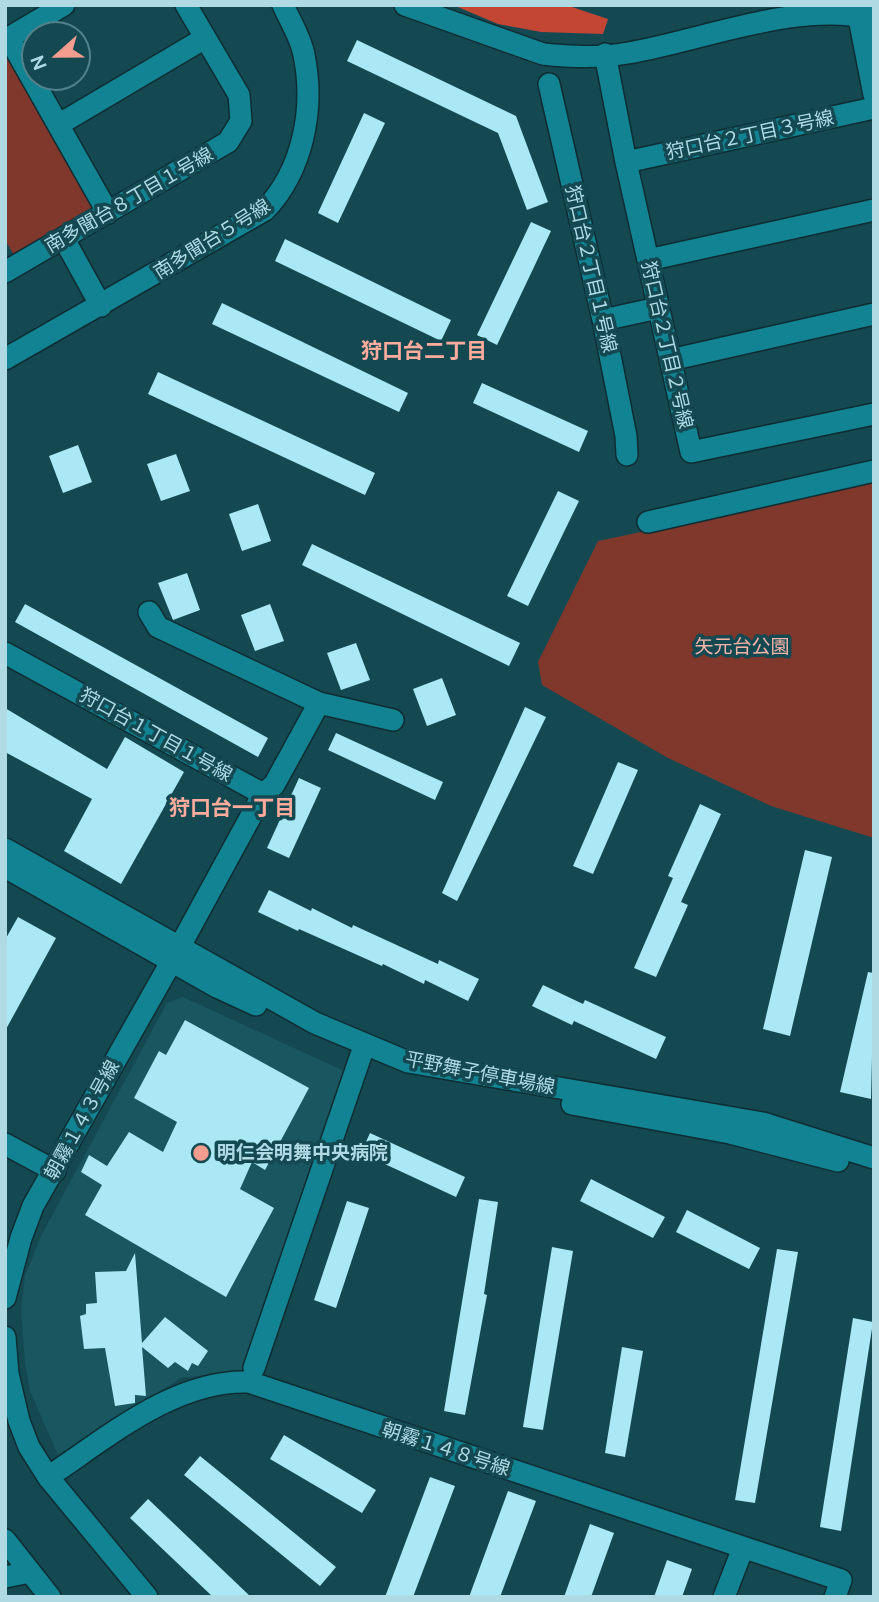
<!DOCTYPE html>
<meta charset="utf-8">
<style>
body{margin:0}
#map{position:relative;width:879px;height:1602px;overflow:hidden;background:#144952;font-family:Ubuntu,sans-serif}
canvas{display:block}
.frame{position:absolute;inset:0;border:7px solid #afdae3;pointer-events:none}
.north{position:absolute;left:21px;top:21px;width:70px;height:70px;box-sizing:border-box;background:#144952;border:2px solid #52838c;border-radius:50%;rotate:249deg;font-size:19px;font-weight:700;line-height:28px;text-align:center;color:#afdae3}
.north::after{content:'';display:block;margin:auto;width:24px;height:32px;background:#f59d8e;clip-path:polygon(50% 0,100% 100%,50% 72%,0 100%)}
</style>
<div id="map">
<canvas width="879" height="1602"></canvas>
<div class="frame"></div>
<div class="north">N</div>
</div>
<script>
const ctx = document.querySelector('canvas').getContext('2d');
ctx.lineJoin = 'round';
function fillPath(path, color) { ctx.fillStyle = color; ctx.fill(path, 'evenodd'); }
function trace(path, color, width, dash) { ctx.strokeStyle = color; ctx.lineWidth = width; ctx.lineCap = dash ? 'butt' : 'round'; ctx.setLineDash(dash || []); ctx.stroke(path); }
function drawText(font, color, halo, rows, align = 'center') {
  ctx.font = font + ' Ubuntu,"Noto Sans JP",sans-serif'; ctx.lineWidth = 7; ctx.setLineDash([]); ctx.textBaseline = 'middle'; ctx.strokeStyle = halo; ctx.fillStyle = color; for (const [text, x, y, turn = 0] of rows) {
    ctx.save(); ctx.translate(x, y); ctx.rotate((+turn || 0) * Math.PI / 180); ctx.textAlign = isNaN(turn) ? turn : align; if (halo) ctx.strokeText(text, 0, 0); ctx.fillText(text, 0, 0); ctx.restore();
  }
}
fillPath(new Path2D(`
 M183,997L344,1071L244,1370L181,1378L58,1455L30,1391L25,1362L21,1310L25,1276L42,1234L167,1003Z`), '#195660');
fillPath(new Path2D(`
 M7,55L97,207L16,258L5,240Z
 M874,483V838L771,806L668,758L542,685L538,662L598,541Z`), '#80372c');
fillPath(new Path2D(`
 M453,5H566L608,19L603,34L541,32L498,24Z`), '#c34635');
fillPath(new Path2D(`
 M357,40L516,116L548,202L527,210L498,133L347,61Z
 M364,113L385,123L338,223L318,213Z
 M531,222L551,231L497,345L477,335Z
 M285,239L451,320L441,341L275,261Z
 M222,303L408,393L399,412L212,324Z
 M158,372L375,473L365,495L148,394Z
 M482,383L588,431L579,452L473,403Z
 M78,445L92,482L63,493L49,456Z
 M176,454L190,491L161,501L147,464Z
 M558,491L579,501L528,606L507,596Z
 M258,504L271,541L242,551L229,514Z
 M312,544L520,643L509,666L302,565Z
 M187,573L200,610L173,620L158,583Z
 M25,604L268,738L258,757L15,622Z
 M270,604L284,641L255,651L241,615Z
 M356,643L370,680L341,690L327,653Z
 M442,678L456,715L427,726L413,689Z
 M525,707L546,717L457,901L442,893Z
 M5,708L107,769L125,737L184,772L121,884L64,851L92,799L5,752Z
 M336,733L443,782L435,800L328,750Z
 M618,762L638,770L593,874L573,866Z
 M299,778L321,788L289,858L267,848Z
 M700,804L721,814L681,902L688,905L656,977L634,968L673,878L668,876Z
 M805,850L832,857L790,1036L763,1029Z
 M269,890L311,911L312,908L352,928L353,925L438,964L439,960L479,979L468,1001L425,980L424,984L383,964L382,966L299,929L298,931L258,912Z
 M18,917L56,938L5,1031V940Z
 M868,972L874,973L871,1099L840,1092Z
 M543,985L583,1004L585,1000L666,1037L656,1059L574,1021L572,1025L532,1006Z
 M185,1020L309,1088L265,1170L252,1162L240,1189L274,1208L226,1297L85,1215L102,1185L81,1172L89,1155L107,1166L129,1132L163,1152L177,1122L134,1098L159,1051L166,1055Z
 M370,1133L465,1177L456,1197L361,1153Z
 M591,1179L665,1217L653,1238L580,1201Z
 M479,1199L498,1202L484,1294L487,1295L465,1415L444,1411Z
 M347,1201L369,1208L336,1308L314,1300Z
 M687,1210L760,1248L749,1269L676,1232Z
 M552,1247L573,1251L543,1430L523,1427Z
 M777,1249L798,1252L755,1503L735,1500Z
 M135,1253L142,1343L165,1317L208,1351L198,1366L192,1363L188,1371L175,1362L168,1368L142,1347L146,1396L135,1395V1403L115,1406L105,1348L84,1349L80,1316L86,1314V1304L97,1303L95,1272L126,1271Z
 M853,1318L873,1322L841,1531L820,1527Z
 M622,1347L643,1351L625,1457L605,1453Z
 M284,1435L376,1490L362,1513L270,1459Z
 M200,1456L336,1567L320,1586L184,1475Z
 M430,1477L455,1486L413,1597H385Z
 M508,1491L536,1501L500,1597H469Z
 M148,1499L251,1597H213L130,1518Z
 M590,1524L614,1533L591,1597H564Z
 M667,1560L692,1569L682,1597H654Z`), '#a9e8f4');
const street = new Path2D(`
 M874,5L858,13L874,95
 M9,38L108,213
 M5,40L64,5
 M605,54L626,162L691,452L874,414
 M549,84L603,320L626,436L627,455
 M58,125L205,38
 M626,162L874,108
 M64,239L101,306
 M648,260L874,210
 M5,272L228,142L241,121L239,95L186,5
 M603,320L658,308
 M670,360L874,314
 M648,522L874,471
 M149,612L158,627L319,703L393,720
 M5,653L263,794L179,948
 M263,794L274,785L319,703
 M5,1144L55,1171
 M254,1368L361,1055
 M48,1477C107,1438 175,1379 249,1382L841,1580L835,1597
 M5,1540L50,1597
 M5,1577L30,1572
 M724,1597L743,1548`);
const secondary = new Path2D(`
 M405,5L543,54C570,57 601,58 628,53C705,40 797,0 874,19
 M5,359L265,210C303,170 315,109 304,55C301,38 290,21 283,5
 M5,849L315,1023L408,1062L763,1123L874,1158
 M5,867L217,987L256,1005
 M572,1104L730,1133L838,1161
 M5,1298L21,1238L33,1206L178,950
 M5,1337L8,1374L19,1421L29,1447L48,1477L147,1597`);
trace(street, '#0e2d32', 24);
trace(secondary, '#0e2d32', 24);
trace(street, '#128393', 21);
trace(secondary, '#128393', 21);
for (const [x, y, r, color] of [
 [201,1153,9,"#f59d8e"]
]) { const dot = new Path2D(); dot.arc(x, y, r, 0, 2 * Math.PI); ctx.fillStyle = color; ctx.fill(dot); trace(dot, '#144952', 2.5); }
drawText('19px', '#afdae3', '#144952', [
 ["狩口台２丁目３号線",750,135,-12],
 ["南多聞台８丁目１号線",129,200,-30],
 ["南多聞台５号線",212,239,-32],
 ["狩口台２丁目１号線",591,269,77],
 ["狩口台２丁目２号線",667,345,77],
 ["狩口台１丁目１号線",156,735,29],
 ["平野舞子停車場線",480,1073,11],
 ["朝霧１４３号線",82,1120,-61],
 ["朝霧１４８号線",446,1449,18]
]);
drawText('19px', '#f6b5a9', '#144952', [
 ["矢元台公園",742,647]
]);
drawText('bold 19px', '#afdae3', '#144952', [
 ["明仁会明舞中央病院",217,1153]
], 'left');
drawText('bold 21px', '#fdab9c', '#144952', [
 ["狩口台二丁目",424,351],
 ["狩口台一丁目",232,808]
]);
</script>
